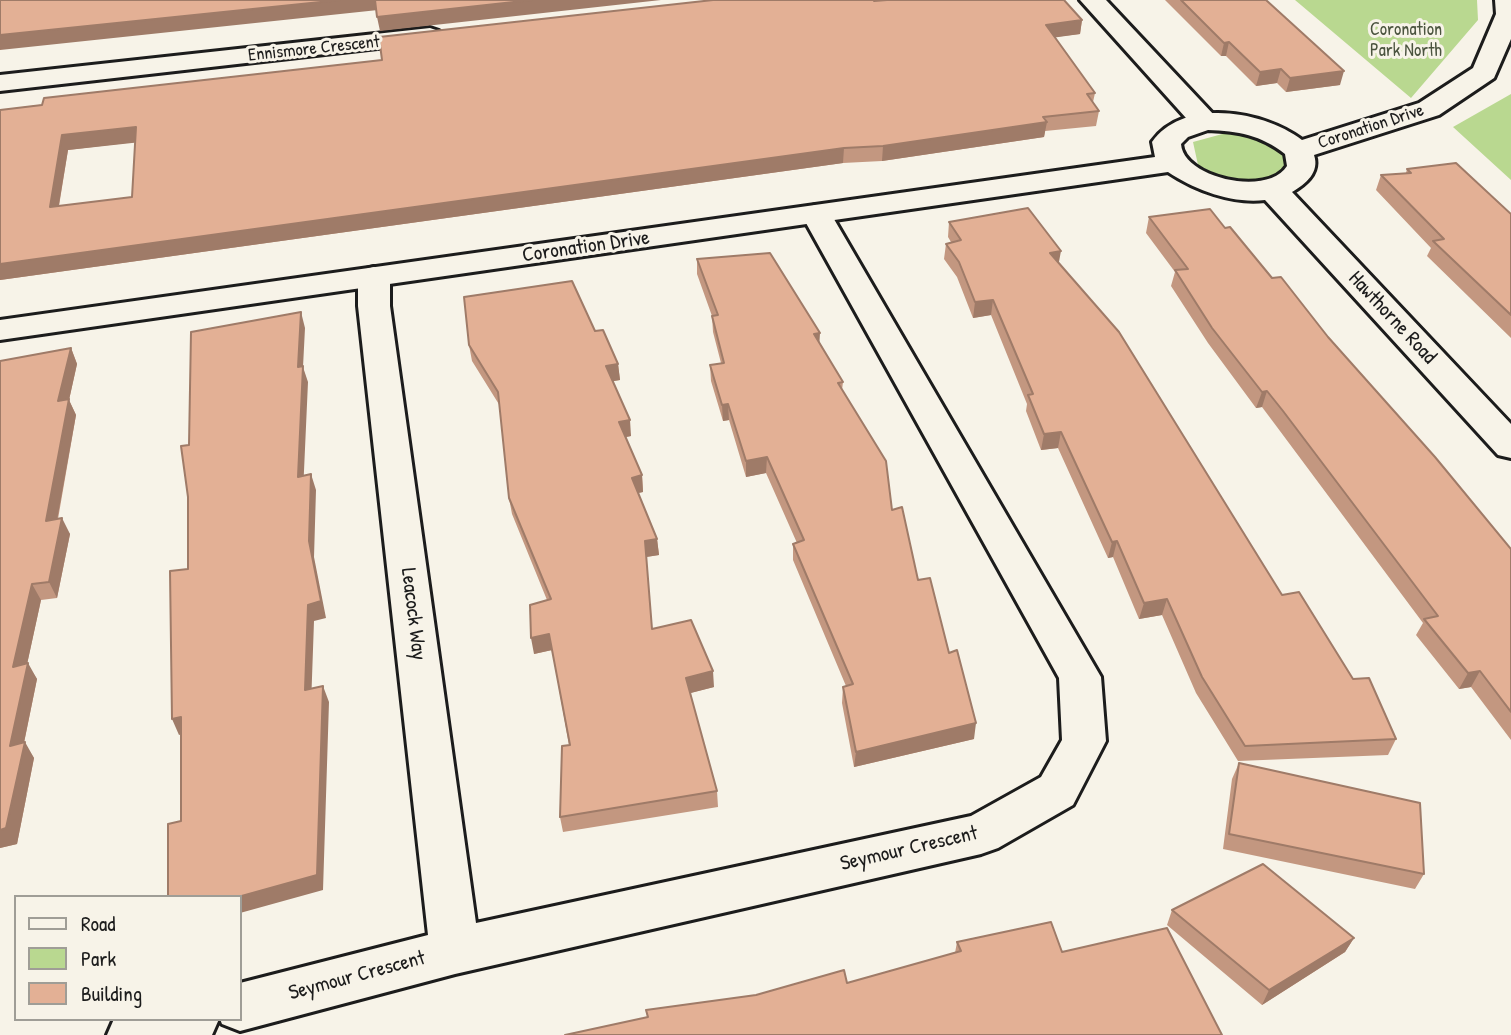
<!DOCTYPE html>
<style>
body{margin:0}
#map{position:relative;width:1511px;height:1035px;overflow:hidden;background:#f7f3e8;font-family:"Patrick Hand",sans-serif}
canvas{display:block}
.legend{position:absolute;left:14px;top:895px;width:228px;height:126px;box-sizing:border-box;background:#f7f3e8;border:2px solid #9f9d96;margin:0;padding:9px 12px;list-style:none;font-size:21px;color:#1c1c1c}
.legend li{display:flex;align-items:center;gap:14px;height:35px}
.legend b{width:35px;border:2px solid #9f9d96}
</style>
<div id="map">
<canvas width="1511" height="1035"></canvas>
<ul class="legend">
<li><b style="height:9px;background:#f7f3e8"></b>Road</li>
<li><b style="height:19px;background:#b9d890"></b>Park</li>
<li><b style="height:19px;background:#e3b095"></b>Building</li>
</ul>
</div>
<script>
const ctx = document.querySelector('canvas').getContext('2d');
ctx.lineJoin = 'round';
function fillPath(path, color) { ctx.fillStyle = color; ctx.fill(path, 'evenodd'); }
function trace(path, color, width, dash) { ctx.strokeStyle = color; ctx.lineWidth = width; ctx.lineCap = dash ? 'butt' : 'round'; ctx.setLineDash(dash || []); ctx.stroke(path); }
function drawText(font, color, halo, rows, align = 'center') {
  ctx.font = font + ' "Patrick Hand",sans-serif'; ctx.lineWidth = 6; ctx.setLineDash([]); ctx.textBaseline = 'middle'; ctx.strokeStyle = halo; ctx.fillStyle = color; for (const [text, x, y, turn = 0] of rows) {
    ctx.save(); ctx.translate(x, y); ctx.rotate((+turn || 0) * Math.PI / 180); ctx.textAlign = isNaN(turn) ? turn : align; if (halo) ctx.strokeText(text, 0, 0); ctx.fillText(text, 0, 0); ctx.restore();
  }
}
fillPath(new Path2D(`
 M1295,0H1477L1478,20L1411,98Z
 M1511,94V180L1453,127Z
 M1226,133L1264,139L1287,159L1286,172C1251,191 1231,183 1198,165L1193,142Z`), '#b9d890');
const minor = new Path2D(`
 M1080,0H1106L1215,116L1219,122L1215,128L1205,130L1195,128Z
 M430,28L439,31L443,36L439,41L0,91V75Z
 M816,205L827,208L831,214L1101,677L1106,741L1073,805L998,848L981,854L455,974L240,1031L222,1024L220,1019H240V983L428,935L358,306V277L363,270L374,267L385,270L390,277V306L476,923L971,816L1041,777L1062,740L1059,678L801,214L805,208Z
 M114,1019H219L212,1035H107Z`);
const tertiary = new Path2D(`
 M1495,0H1511V39L1494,78L1439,115L1314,155C1320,172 1306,184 1292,192L1511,424V458L1498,455L1265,200C1232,204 1195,190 1168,172L0,340V320L1155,157L1152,142C1184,97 1264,111 1302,140L1419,103L1473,68L1496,14ZM1208,130C1238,131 1261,135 1285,154L1287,166C1268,197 1183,178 1181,144L1188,137Z`);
trace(minor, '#1c1c1c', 6);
trace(tertiary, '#1c1c1c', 6);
fillPath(minor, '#f7f3e8');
fillPath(tertiary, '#f7f3e8');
fillPath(new Path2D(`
 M1165,0H1266L1340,85L1286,92L1277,83L1256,86L1226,56H1221Z
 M874,1L1082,20L1080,34L1055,37L1095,93L1093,102L1099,111L1096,126L1045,131L1044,137L882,161L843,163L0,280V110L382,60ZM135,142L132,197L59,206L68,150Z
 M1407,169L1511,214V338L1427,256L1431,248L1376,190L1381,175L1406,173Z
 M1149,217L1225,228L1328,337L1511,549V740L1471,687L1459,689L1416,635L1423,623L1277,427L1262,407L1256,408L1208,343L1171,286L1175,272L1146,233Z
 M949,222L1059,263L1282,595L1353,679L1396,739L1388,755L1238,761L1196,693L1162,615L1139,619L1113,557L1108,558L1058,448L1041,450L1026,411L1027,404L991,315L973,318L957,277L944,259L946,244L951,242L948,237Z
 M697,259L819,344L843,382L842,390L892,510L918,580L949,653L974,739L854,767L842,703L843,687L846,686L793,560V544L797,543L766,473L746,477L729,420L723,421L711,381L710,365L721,363L713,332L712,316L697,274Z
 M595,331L618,364L620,380L613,381L631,436L626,437L642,475L643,492L638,493L657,539L659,555L646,557L652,629L714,687L690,693L717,791L718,807L563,832L560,817L569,745L552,650L534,654L547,600L512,514L509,498L500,406L472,361L469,345Z
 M71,348L77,364L69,400L76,415L58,519L70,534L57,598L41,600L27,664L37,679L24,743L34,758L17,844L0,848V361Z
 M1239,763L1424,874L1415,889L1223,849L1232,779Z
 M1172,910L1354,938L1345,952L1262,1005L1167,925Z
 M957,942L1062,952L647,1017L646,1010L847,983L955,953Z`), '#c39780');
fillPath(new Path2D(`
 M340,0H375L378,10L0,50V35Z
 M532,0H661L380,31L377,17Z
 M1082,20L1080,34L1044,39L1046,25Z
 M1229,42L1226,56H1221L1224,43Z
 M1281,69L1277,83L1256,86L1260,72Z
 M1344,71L1340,85L1286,92L1290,78Z
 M1047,122L1044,137L882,161L883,146Z
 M136,127L141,142L68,150L56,222L50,207L62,135Z
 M844,148L843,163L0,280V264Z
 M1061,251L1058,267L1050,253Z
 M993,300L991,315L973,318L975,302Z
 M301,312L305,328L303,367L308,382L303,493L298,477V367Z
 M820,333L819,349L814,334Z
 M71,348L77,364L69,400L76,415L54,537L46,521L58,401Z
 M618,364L620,380L608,382L606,366Z
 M1267,391L1262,407L1256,408L1262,392Z
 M728,404L729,420L723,421L722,405Z
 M630,420L631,436L621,438L619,422Z
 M1061,432L1058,448L1041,450L1044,434Z
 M767,457L766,473L746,477V461Z
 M311,474L316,490L314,557L326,618L314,621L311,706L305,690Z
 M642,475L643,492L633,494L632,478Z
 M62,518L70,534L57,598L49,582Z
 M657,539L659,555L646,557L645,541Z
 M1117,541L1113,557L1108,558L1112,542Z
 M32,584L41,600L23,683L13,667Z
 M1167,599L1162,615L1139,619L1144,603Z
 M549,634L552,650L534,654L531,638Z
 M28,663L37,679L20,762L10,746Z
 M713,671L714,687L687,694L686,678Z
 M1480,671L1471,687L1459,689L1468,673Z
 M323,686L329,702L323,890L240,913V897Z
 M181,717L188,732L179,735L172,719Z
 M976,723L974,739L854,767L856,752Z
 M25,742L34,758L17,844L0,848V830Z
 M1354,938L1345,952L1262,1005L1269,990Z`), '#9f7b68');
const building = new Path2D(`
 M0,0H340L0,35Z
 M375,0H532L377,17Z
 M713,0H874V1L887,0H1064L1082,20L1046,25L1095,93L1087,94L1099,111L1043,117L1047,122L883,146L844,148L0,264V110L42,105L44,98L382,60L379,37ZM136,127L132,197L50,207L62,135Z
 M1181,0H1266L1344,71L1290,78L1281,69L1260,72L1229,42L1224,43Z
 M1456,163L1511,214V315L1433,241L1444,239L1381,175L1411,173L1407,169Z
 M1028,208L1061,251L1050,253L1119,332L1282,595L1299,592L1353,679L1369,678L1396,739L1245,746L1202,677L1167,599L1144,603L1117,541L1112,542L1061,432L1044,434L1028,395L1033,394L993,300L975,302L959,262L946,244L961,240L949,222Z
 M1210,209L1225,228L1230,227L1272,278L1281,277L1328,337L1435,457L1511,549V712L1480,671L1468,673L1424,619L1438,616L1283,411L1267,391L1262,392L1212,328L1175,270L1188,269L1149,217Z
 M770,253L820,333L814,334L843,382L838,383L886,461L892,510L902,507L918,580L930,578L949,653L957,650L976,723L856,752L843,687L853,684L793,544L804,540L767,457L746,461L728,404L722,405L710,365L724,363L712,316L718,315L697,259Z
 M572,281L595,331L603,330L618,364L606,366L630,420L619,422L642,475L632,478L657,539L645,541L652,629L691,620L713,671L686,678L717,791L560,817L562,746L570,745L549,634L531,638L530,605L551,599L509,498L498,392L469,345L464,297Z
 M301,312L298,367L303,366L298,477L311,474L309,541L321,601L308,605L305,690L323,686L317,875L238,897H168V824L181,821V717L172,719L170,571L188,569V497L181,446L189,445L191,332Z
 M71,348L58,401L69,399L46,521L62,518L49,582L32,584L13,667L28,663L10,746L25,742L6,828L0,830V361Z
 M1239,763L1420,803L1424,874L1229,834Z
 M1263,864L1354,938L1269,990L1172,910Z
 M1051,922L1062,952L1167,928L1222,1035H565L648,1017L646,1010L756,995L844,970L847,983L961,951L957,942Z`);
fillPath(building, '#e3b095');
trace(building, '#9f7b68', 2);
drawText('18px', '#4b543f', '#f7f3e8', [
 ["Coronation",1406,30],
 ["Park North",1406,51]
]);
drawText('18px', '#1c1c1c', '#f7f3e8', [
 ["Ennismore Crescent",314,49,-6],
 ["Coronation Drive",1371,127,-18]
]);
drawText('21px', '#1c1c1c', '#f7f3e8', [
 ["Coronation Drive",586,247,-8],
 ["Hawthorne Road",1392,318,47],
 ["Leacock Way",413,614,83],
 ["Seymour Crescent",909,849,-13],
 ["Seymour Crescent",357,976,-15]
]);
</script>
